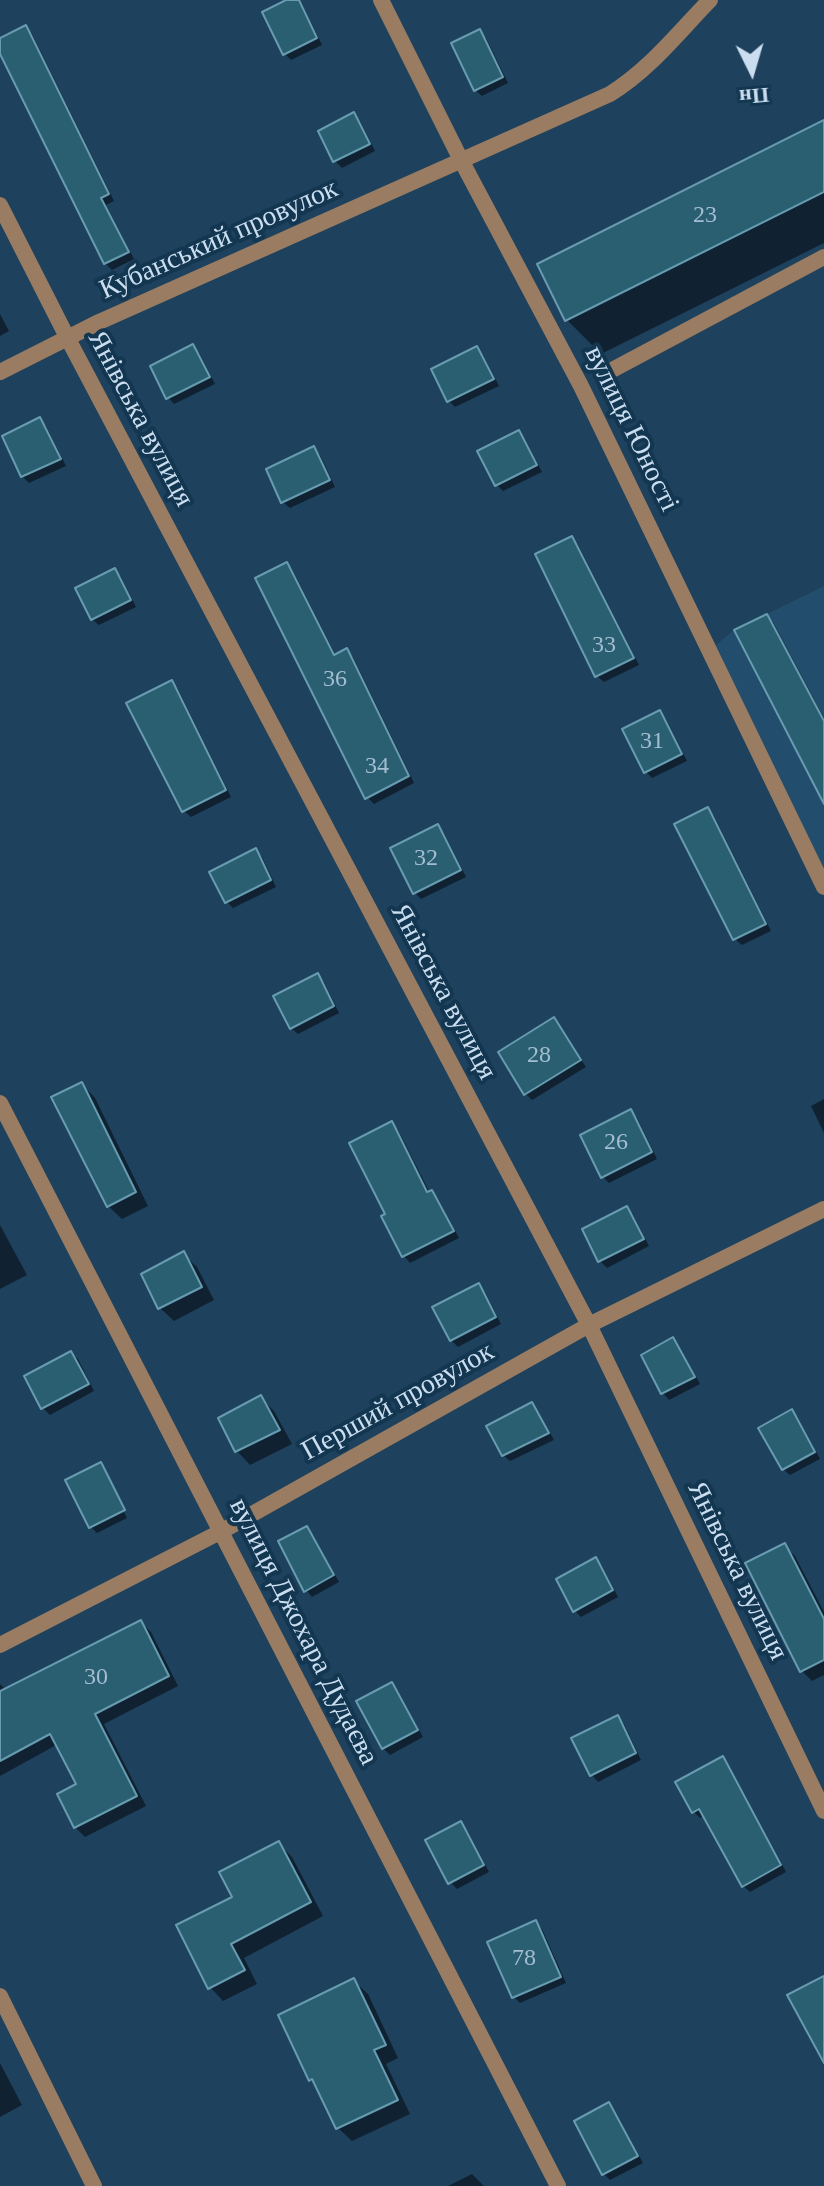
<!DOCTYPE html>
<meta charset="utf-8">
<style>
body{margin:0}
#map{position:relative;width:824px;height:2186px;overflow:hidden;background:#1e415d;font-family:Georgia,serif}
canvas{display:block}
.north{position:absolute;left:712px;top:32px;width:80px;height:80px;-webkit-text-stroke:6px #133651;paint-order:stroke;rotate:175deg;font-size:22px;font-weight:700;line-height:32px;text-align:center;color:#cbdef0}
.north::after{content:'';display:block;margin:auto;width:28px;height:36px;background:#cbdef0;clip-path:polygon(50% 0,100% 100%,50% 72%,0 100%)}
</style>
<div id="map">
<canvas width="824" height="2186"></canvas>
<div class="north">Пн</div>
</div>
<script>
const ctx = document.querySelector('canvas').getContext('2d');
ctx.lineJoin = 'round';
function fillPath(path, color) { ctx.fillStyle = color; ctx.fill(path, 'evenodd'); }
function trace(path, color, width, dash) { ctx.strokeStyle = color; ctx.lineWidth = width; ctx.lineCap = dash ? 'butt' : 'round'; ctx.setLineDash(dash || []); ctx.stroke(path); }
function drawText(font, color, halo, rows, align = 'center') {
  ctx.font = font + ' Georgia,serif'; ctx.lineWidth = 8; ctx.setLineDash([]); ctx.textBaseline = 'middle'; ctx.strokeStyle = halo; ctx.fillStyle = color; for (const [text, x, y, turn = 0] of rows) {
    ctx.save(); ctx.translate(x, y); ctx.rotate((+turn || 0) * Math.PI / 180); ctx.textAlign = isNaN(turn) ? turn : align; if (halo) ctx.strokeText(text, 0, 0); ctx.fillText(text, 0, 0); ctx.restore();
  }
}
fillPath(new Path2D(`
 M824,586V887L710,650L734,630Z`), '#234d6d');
fillPath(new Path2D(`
 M290,0H299L302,4L322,45L291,60L285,54Z
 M26,28L32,34L114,201L106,205L134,259L112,270L105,263L0,50V41Z
 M479,31L486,38L508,83L482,96L475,90Z
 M354,115L360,121L375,151L342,168L335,161L320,132Z
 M824,123V243L601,354L567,320Z
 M0,314L9,331L0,336Z
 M193,347L199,353L215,384L174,404L168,397Z
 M477,349L483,355L499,386L455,407L449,401Z
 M40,419L46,426L66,466L29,483L22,476Z
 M519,433L525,439L542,472L503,491L497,485Z
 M313,449L320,455L335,487L290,508L283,502Z
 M572,538L578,545L639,665L604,682L597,676Z
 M287,565L293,571L336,656L347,651L353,657L414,783L374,804L367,797Z
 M115,570L121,577L136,607L99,625L92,619Z
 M766,616L773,622L824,718V800Z
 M171,683L178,689L231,797L191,817L184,811Z
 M659,713L666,719L687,761L652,778L646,772Z
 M708,810L714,816L771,931L742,945L735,939Z
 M438,826L444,833L466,877L421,899L415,893Z
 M256,851L262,857L276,887L233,908L227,902Z
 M318,976L324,982L339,1013L298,1034L291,1028Z
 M554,1020L586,1067L532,1100L526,1094Z
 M82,1084L95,1098L148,1206L122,1219L108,1206Z
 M824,1099V1133L811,1106Z
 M630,1112L637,1118L657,1159L609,1183L603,1177Z
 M391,1124L398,1130L430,1193L432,1192L438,1199L459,1238L410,1263L404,1256L383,1217L388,1215Z
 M627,1209L633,1215L649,1246L607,1268L600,1261L585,1230Z
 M0,1225L27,1275L0,1289Z
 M183,1254L197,1267L214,1300L174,1321L160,1308Z
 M479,1286L485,1292L501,1324L458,1347L451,1340Z
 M673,1340L679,1346L700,1384L669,1400L663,1393L644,1355Z
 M71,1353L78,1359L94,1391L50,1415L43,1408L27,1376Z
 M261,1398L274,1411L292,1444L250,1465L237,1451L221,1419Z
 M532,1405L538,1411L554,1440L510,1461L503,1455Z
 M792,1412L798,1418L820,1459L790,1475L783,1469Z
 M101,1465L106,1470H103L127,1518L97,1533L91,1527Z
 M307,1528L313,1535L339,1582L312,1597L306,1590Z
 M785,1546L795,1556L824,1612V1675L812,1681L802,1671Z
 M596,1560L602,1566L618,1597L581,1617L575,1611Z
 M141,1622L151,1632L178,1686L104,1724L146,1806L85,1837L75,1827L79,1785L58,1744L0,1776V1684L6,1690Z
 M392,1684L398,1691L423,1737L390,1755L383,1748Z
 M618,1718L624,1724L641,1760L598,1782L592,1775L574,1739Z
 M722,1759L729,1765L786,1872L750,1892L743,1886L705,1815L700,1818L694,1812Z
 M461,1824L467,1830L489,1872L457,1889L450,1882Z
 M278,1843L292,1857L323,1916L244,1958L257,1984L223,2001L210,1987L235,1898Z
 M536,1922L542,1929L566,1983L520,2003L514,1997Z
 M354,1981L368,1994L398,2058L386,2064L410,2114L352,2141L338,2128L319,2088L311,2080Z
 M0,2063L22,2105L0,2117Z
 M608,2105L615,2111L643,2163L610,2180L604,2174Z
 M472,2174L484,2186H448Z`), '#0007');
const building = new Path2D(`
 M286,0H299L317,38L283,55L262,12Z
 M26,25L109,194L101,198L129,252L104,264L0,54V38Z
 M480,29L503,77L474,91L451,43Z
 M354,112L370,144L333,162L318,131Z
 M824,120V192L565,321L537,264Z
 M193,344L210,377L166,399L150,366Z
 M477,346L494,379L447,402L431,369Z
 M40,417L61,459L21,477L2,436Z
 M519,430L537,465L495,486L477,451Z
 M314,446L330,480L281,503L266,469Z
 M572,536L634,658L595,677L535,554Z
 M287,562L334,655L347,648L409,776L365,799L255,578Z
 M115,568L131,600L91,620L75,588Z
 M767,614L824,721V804L734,630Z
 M172,680L226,790L182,812L126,703Z
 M660,710L682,754L644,773L622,729Z
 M708,807L766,924L733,940L674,824Z
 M438,824L461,870L413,894L390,848Z
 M256,848L271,880L225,903L209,872Z
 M318,973L334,1006L290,1029L273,996Z
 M554,1017L581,1060L524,1095L498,1052Z
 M82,1082L136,1192L107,1207L51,1097Z
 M631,1109L652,1152L601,1178L580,1135Z
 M392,1121L427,1192L432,1190L454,1231L402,1257L381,1216L385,1214L349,1143Z
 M627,1206L644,1239L598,1262L582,1229Z
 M184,1251L202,1287L158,1309L141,1274Z
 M479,1283L496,1317L450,1341L432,1307Z
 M673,1337L695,1377L661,1394L641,1355Z
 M71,1351L89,1384L41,1409L24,1376Z
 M261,1395L280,1430L235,1452L218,1418Z
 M532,1402L549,1433L502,1456L486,1426Z
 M792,1409L815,1452L782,1470L758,1428Z
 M101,1462L125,1510L89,1528L65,1480Z
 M307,1526L334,1575L304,1592L278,1541Z
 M785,1543L824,1619V1660L800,1672L745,1563Z
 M596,1557L613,1590L573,1612L556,1579Z
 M141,1620L169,1676L95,1714L137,1796L74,1828L57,1794L76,1784L50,1734L0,1761V1691Z
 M392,1682L418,1730L382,1749L356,1701Z
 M618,1715L636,1753L590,1776L571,1738Z
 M723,1756L781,1865L742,1887L699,1809L692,1813L675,1782Z
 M461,1821L484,1865L448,1884L425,1840Z
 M279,1841L311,1902L231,1944L245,1970L208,1989L176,1925L232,1897L219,1872Z
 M536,1920L561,1977L512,1998L487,1942Z
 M824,1976V2063L787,1995Z
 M354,1978L386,2045L374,2050L398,2100L336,2129L312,2079L309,2081L278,2015Z
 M609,2102L638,2156L602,2175L574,2121Z`);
fillPath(building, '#2a5e71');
trace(building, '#679bb0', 2);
trace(new Path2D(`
 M614,369L824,257`), '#997c61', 16);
trace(new Path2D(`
 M381,0L461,160L581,386L824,887
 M0,205L67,337L589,1325L824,1811
 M0,1103L558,2186
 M0,1645L222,1531L589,1325L824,1209
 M0,1996L94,2186`), '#997c61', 16);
trace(new Path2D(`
 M0,372L99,322L610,94C650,69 677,34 710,0`), '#997c61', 16);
drawText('24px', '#a3bed0', null, [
 ["23",705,216],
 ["33",604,646],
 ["36",335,680],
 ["31",652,742],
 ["34",377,767],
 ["32",426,859],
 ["28",539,1056],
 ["26",616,1143],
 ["30",96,1678],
 ["78",524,1959]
]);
drawText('28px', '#cbdef0', '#133651', [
 ["Кубанський провулок",219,240,-24],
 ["Янівська вулиця",140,419,62],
 ["вулиця Юності",631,429,64],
 ["Янівська вулиця",443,992,62],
 ["Перший провулок",398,1402,-29],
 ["Янівська вулиця",737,1571,64],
 ["вулиця Джохара Дудаєва",303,1632,63]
]);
</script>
